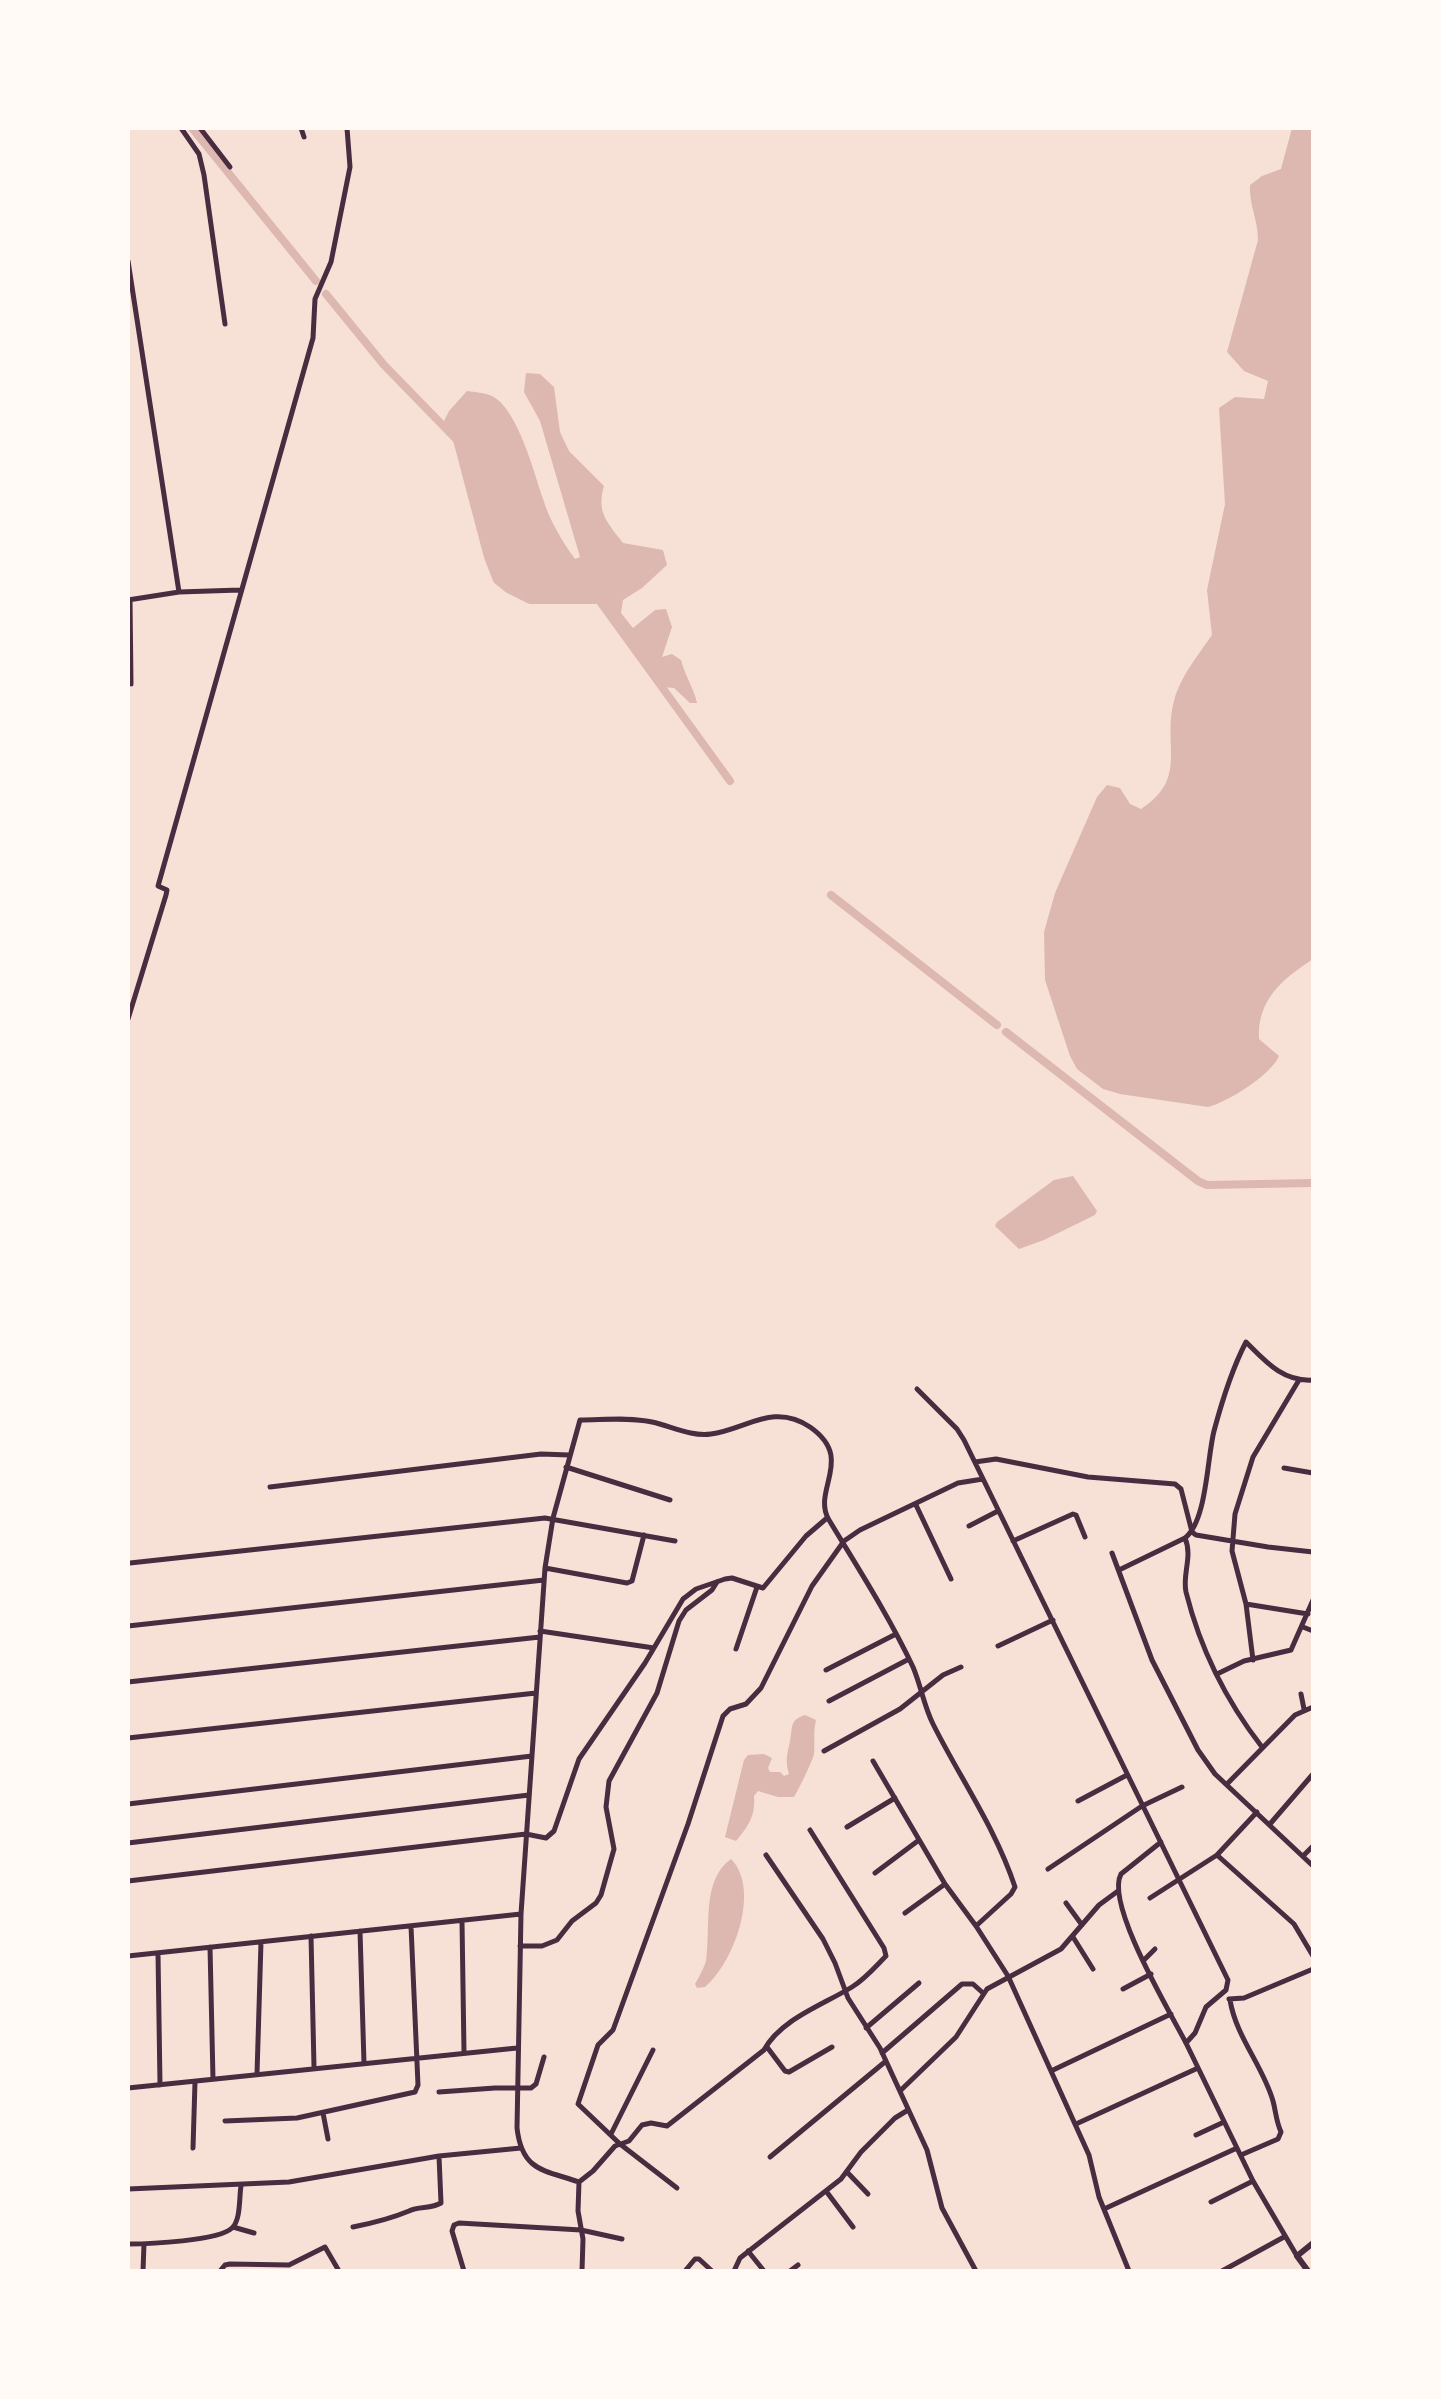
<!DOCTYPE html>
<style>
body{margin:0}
#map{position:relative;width:1441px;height:2399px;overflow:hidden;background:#f7e1d7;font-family:Quicksand,sans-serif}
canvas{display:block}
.frame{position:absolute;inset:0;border:130px solid #fffaf5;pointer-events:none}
</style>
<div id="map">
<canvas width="1441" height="2399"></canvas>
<div class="frame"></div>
</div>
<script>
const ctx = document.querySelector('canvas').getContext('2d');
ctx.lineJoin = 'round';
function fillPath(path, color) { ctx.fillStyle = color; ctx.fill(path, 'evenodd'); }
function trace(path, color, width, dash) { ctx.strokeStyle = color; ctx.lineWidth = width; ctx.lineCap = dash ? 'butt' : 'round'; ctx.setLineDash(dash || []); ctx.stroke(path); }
fillPath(new Path2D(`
 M1292,128H1313V959C1283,979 1257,999 1259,1039L1279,1056C1271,1075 1228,1102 1208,1107L1120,1094L1103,1089L1077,1069L1070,1056L1045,980L1044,932L1055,893L1097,797L1107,785L1120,788L1130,804L1141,809C1189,778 1162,745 1174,701C1180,677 1199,654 1212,635L1207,590L1225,504L1219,408L1235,397L1264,399L1268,381L1244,371L1227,352L1258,240C1258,220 1249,205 1250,185L1262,176L1281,169Z
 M526,373L540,374L554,387L560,432L569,451L604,486C596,513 608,523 623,543L663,550L667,565L642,588L623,600L621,613L633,628L655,610L666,609L672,627L662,657L672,654L681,660C685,676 694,688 697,703H690L674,688L662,687L599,600C578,600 552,604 531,600C461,585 488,463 442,425L449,411L467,391C475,392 485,393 492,396C518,409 534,473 543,499C550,521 562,541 575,559L580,557L540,421L524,392Z
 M1073,1176L1097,1211L1095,1215L1044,1240L1019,1249L995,1226L997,1222L1054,1180Z
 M805,1715L816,1720C813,1732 815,1742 814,1754C814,1758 797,1793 794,1797H778L758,1791L754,1796C756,1815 748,1827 736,1841L725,1837L744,1760L748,1755L764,1754L772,1758L768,1768L770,1772H780L784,1776L789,1774C785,1761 787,1755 790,1741C793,1727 789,1720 805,1715Z
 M731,1859C761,1889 734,1963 705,1987L697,1988L695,1984C699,1977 704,1968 706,1961C711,1928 701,1880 731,1859Z`), '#dcb8b0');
trace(new Path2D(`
 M192,128L316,281
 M326,294L384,365L457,440L488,557L497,580L508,589L530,600H599
 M601,603L730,781
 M831,895L997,1025
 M1006,1032L1198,1181L1207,1185L1313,1183`), '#dcb8b0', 8);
trace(new Path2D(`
 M181,128L199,154L204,175L225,324
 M200,128L230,167
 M301,128L304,137
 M128,261L179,592
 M128,600L179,592L240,590
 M130,600L131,684
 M128,1019L166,895L167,890L158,886L313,338L315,299L331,262L350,167L347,128
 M917,1389L957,1429L964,1440L1228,1980L1226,1990L1206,2007L1195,2033L1186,2043L1253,2181L1297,2256
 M975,1462L996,1459L1088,1477L1175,1484L1181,1489L1192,1532L1196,1535L1268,1547L1313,1552
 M566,1467L670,1500
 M1284,1468L1313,1473
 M270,1487L541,1454L569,1455
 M916,1505L951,1579
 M969,1526L998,1511
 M1185,1538C1193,1557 1182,1574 1186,1592C1200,1648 1227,1702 1262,1747
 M1013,1541L1073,1514L1076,1515L1085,1537
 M1112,1553L1152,1660L1198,1750L1215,1774L1313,1866
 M130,1563L545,1518L675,1541
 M545,1568L627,1583L632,1581L644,1535
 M1119,1570L1185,1538C1207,1521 1207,1458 1214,1431C1222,1401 1232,1369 1246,1342C1266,1362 1283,1382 1313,1380
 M1246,1604L1308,1614
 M128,1626L544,1580
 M1303,1627L1313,1631
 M540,1631L654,1648
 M998,1646L1053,1620
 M736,1649L757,1587
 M1253,1660L1246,1604L1232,1551L1235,1514L1253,1457L1299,1380
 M826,1670L896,1634
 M1217,1674L1244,1661L1291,1650L1313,1600
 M128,1682L540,1637
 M1301,1694L1304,1709
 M829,1701L909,1659
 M128,1738L536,1693
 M824,1751L900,1709L943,1675L961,1667
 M873,1761L945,1884L976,1926L1008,1976L1089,2155L1099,2197L1129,2271
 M1227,1784L1295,1715L1313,1707
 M1078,1801L1127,1775
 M128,1804L532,1756
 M1270,1824L1313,1774
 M847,1827L895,1798
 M1161,1842L1121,1874C1105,1904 1170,2012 1186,2043
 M128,1843L529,1795
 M766,1855L823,1939L835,1963L848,1998L880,2048L927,2150L942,2208L976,2271
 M1217,1855L1294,1924L1313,1956
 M1303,1856L1313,1846
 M1048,1869L1142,1806L1182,1787
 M875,1873L919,1840
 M128,1881L526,1834L546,1838L554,1831L579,1759L645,1663L683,1599L696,1589L725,1579L732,1578L763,1588L806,1536L827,1518
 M1150,1898L1217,1855L1257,1812
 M1066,1903L1082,1925
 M905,1913L945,1884
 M462,1921L464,2052
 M360,1931L364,2063
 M311,1936L314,2067
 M1073,1937L1093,1969
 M520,1946H542L557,1940L572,1921L596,1903L601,1895L614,1849L606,1807L609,1781L657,1693L679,1621L686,1610L712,1590L717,1582
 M210,1947L213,2079
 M158,1953L160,2085
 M128,1956L521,1914
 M1144,1960L1155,1949
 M1123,1989L1151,1974
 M1229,1999L1244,1998L1313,1969
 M1230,2000C1236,2037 1263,2066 1273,2101C1276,2112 1276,2121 1281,2132L1278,2139L1241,2155
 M866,2028L919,1983
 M767,2047L785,2071L789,2072L832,2047
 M882,2053L962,1984H973L983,1993
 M1051,2071L1171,2014
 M257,2074L261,1942
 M128,2088L517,2048
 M900,2091L956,2037L987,1989L1061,1949L1099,1905L1118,1891
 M439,2092L495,2088H531L536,2084L544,2057
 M323,2113L328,2139
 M225,2121L297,2118L415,2092L418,2085L411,1926
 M1076,2124L1198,2068
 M611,2134L653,2050
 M1196,2135L1224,2122
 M193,2148L195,2082
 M770,2157L886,2061
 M847,2172L868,2194
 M579,2182L593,2171L615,2146L629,2141L642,2125L651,2123L667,2126L764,2050C781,2019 823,2005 852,1987C865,1979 875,1967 886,1956L884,1948L810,1830
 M677,2188L620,2144L578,2104L598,2045L613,2030L688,1824L723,1716L730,1709L746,1704L761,1688L812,1586L844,1541L860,1530L958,1483L983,1479
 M128,2189L289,2182L439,2156L521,2148
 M826,2191L853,2227
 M1211,2202L1253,2181
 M1104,2209L1237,2148
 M233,2227L254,2233
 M353,2227C373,2223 390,2219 409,2211C419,2206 431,2209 441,2203L439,2156
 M128,2244C149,2244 218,2241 232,2228C241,2220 239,2197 241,2186
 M748,2251L764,2271
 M143,2271L144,2244
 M220,2271L225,2265L230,2264L289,2265L325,2247L339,2271
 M464,2271L452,2231L454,2225L459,2223L581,2230L622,2239
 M582,2271L583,2239L578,2211L579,2182C545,2170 522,2172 517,2128L521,1914L545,1568L553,1518L580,1420C603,1420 629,1417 652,1422C671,1426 691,1437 711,1434C745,1430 773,1402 810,1427C856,1459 811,1490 829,1520C858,1568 889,1616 913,1667C921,1686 924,1706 933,1724C960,1778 996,1829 1015,1887L1011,1894L976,1926
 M685,2271L695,2259H699L712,2271
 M734,2271L740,2258L841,2179L861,2152L895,2118L908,2110
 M790,2271L798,2265
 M1222,2271L1284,2237`), '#4a2c40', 5);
trace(new Path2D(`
 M1308,2271L1297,2256L1313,2243`), '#4a2c40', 6);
</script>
